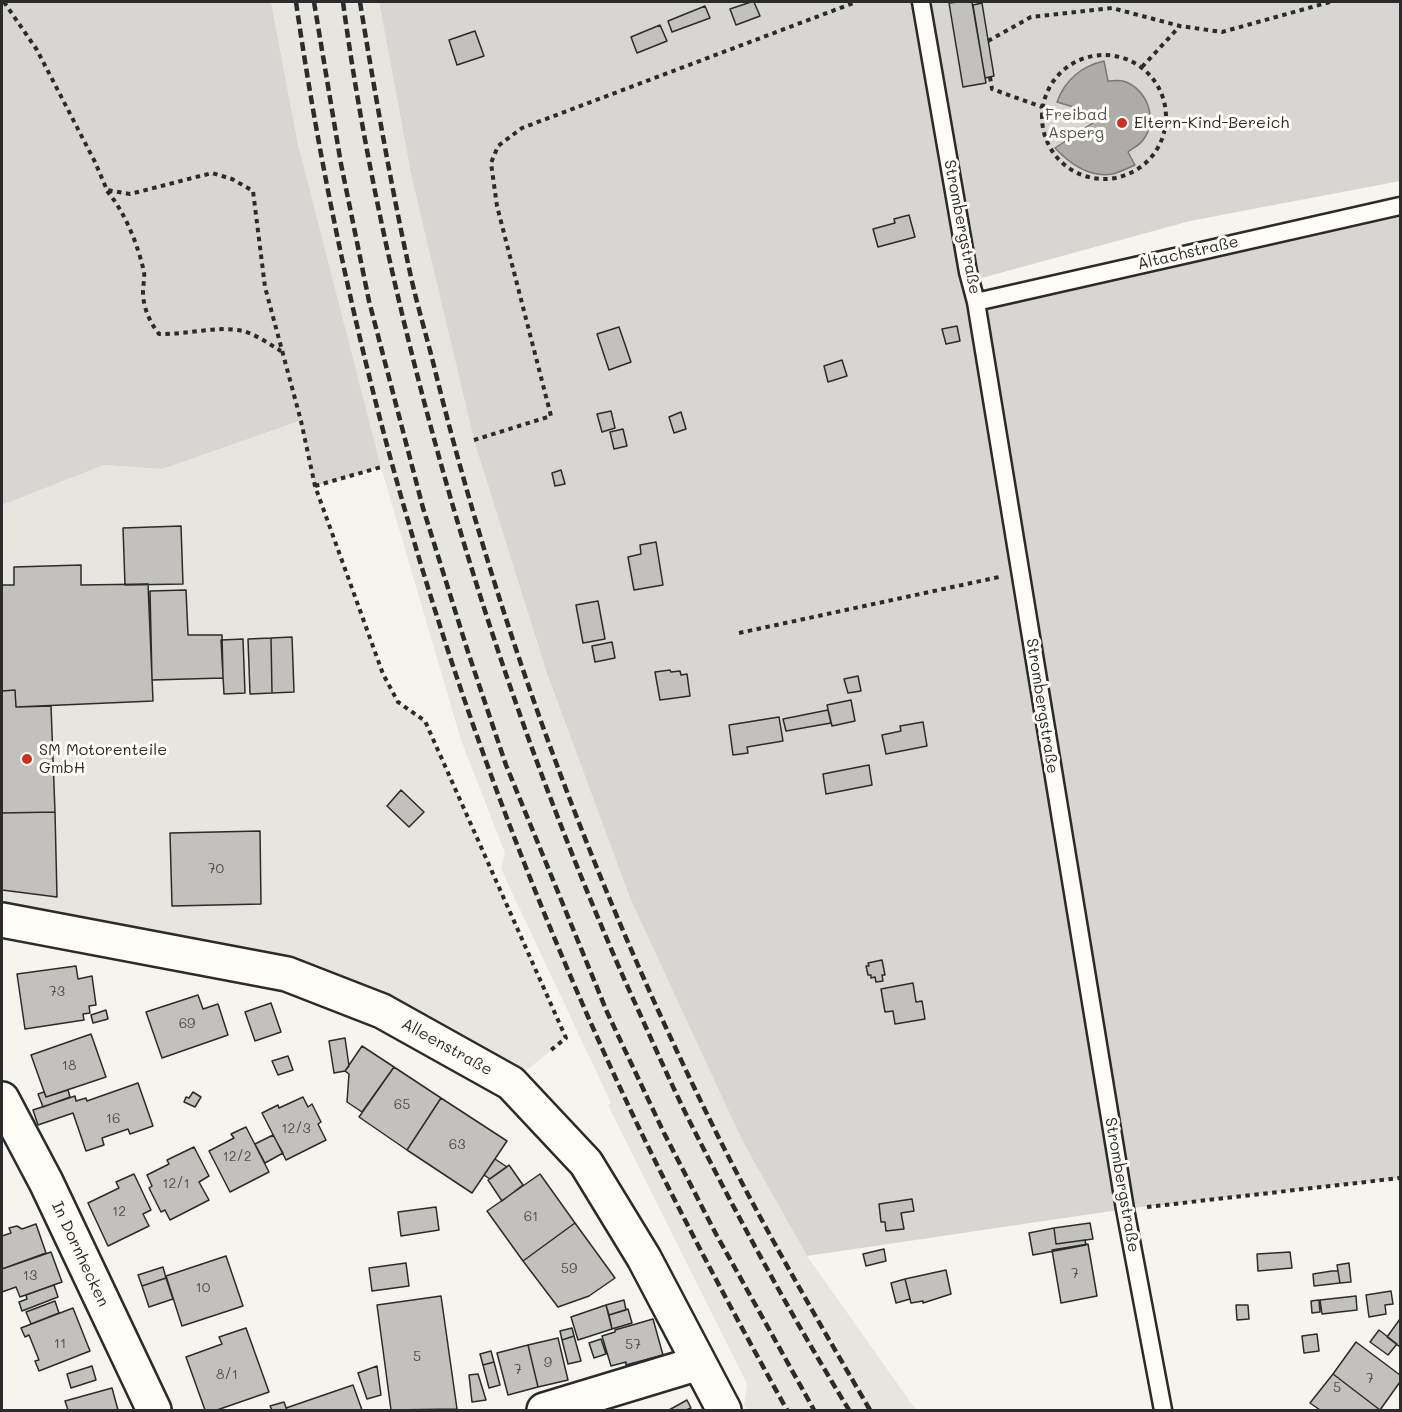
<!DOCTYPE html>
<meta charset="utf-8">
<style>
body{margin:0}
#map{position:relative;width:1402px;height:1412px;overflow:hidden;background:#f5f4ef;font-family:Mali,sans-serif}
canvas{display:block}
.frame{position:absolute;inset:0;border:3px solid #2b2b2b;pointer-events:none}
</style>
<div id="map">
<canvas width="1402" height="1412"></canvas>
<div class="frame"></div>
</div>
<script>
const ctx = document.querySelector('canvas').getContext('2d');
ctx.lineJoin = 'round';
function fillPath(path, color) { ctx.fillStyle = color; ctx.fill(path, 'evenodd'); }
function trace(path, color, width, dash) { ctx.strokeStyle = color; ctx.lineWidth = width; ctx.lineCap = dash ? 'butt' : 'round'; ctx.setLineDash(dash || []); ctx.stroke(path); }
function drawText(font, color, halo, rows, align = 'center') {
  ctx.font = font + ' Mali,sans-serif'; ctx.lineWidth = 6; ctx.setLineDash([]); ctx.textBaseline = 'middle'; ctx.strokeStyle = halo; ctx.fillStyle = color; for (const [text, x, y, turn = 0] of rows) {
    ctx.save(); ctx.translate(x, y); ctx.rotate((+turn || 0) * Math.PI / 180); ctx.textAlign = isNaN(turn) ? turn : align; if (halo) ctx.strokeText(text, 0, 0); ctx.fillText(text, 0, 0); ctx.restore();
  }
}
fillPath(new Path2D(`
 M271,2H379L412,179L474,440L744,1144L807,1256L916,1410H747L744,1405L747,1384L608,1105L611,1103L501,869L505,853L461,740L381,467L298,144Z
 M301,421L315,486L383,674L398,702L425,721L566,1038L511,1083L383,1011L2,920V505L104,465L164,469Z`), '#e6e5e0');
fillPath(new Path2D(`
 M2,2H271L298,144L381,467L315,486L300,421L163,469L104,465L2,505Z
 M379,2H921L977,301L1400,206V1178L1125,1209L807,1256L744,1144L631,900L547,673L474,440L412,179Z
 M930,2H1400V181L1190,221L978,279Z`), '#d7d6d2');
const water = new Path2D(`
 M1104,61L1108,81C1112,81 1118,80 1123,81C1147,88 1159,120 1143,140C1140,145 1133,148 1128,152L1135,165C1128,168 1120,172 1113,174C1089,178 1070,164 1055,148L1103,116L1057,102C1065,80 1082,66 1104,61Z`);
fillPath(water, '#adaca9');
trace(water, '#797877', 1.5);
const building = new Path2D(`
 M751,2H754L760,16L736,25L730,9Z
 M958,2H972L986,83L963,87L949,3Z
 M982,3L994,76L985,78L973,5Z
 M705,6L710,18L672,32L668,21Z
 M660,25L667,41L637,53L631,37Z
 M475,31L484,56L457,65L449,40Z
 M909,215L915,237L878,247L873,229L895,223L894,219Z
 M957,326L960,341L946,344L942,329Z
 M619,327L631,362L609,370L597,334Z
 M842,360L847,376L828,382L824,366Z
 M611,411L615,428L602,432L597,414Z
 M681,412L686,429L674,433L669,417Z
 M623,429L627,446L614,449L610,432Z
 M561,470L565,484L555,486L552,473Z
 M181,526L183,584L125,585L123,528Z
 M656,542L663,585L634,590L628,557L641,554L640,545Z
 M81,565V585L148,584L153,701L16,707L15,690L2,691V585H14V567Z
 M186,590L188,635H222L223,678L152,680L150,591Z
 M598,601L605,639L583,643L576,605Z
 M292,637L294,692L272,693L271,638Z
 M271,638L272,693L250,694L248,639Z
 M243,639L245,693L224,694L221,640Z
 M612,642L615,658L595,662L592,646Z
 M670,670L671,672L680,671L681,675L687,674L690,696L660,700L655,672Z
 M858,676L861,691L848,693L844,679Z
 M15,690L16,707L51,706L55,812L2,813V691Z
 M851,700L855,721L832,726L827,705Z
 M828,710L831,723L786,731L783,719Z
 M779,717L783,741L747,747L748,753L733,755L729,725Z
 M923,722L927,746L886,754L882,735L901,731L900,726Z
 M869,765L872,785L826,794L823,774Z
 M401,790L424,812L409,827L387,806Z
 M55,812L57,897L2,890V813Z
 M260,831L261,904L172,906L170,833Z
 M882,960L885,975H882L883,981L876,982L875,977L871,978V975H868L866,966H869L868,963Z
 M76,966L78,979L92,976L96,1005L89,1006L90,1013L83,1014L84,1020L25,1029L17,974Z
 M913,983L916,1002L922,1001L925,1019L895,1024L893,1011L885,1012L881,989Z
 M198,995L203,1009L218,1004L228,1035L162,1058L146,1012Z
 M271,1003L281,1032L255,1041L245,1012Z
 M106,1010L108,1019L93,1023L91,1015Z
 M91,1034L106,1077L46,1097L31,1055Z
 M345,1038L349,1066L345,1071L334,1073L329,1041Z
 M362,1046L394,1067L362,1112L347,1102L349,1074L345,1071Z
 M288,1056L293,1070L278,1075L272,1061Z
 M394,1067L441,1098L407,1150L359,1117Z
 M138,1083L153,1126L130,1134L128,1129L102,1138L104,1145L86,1151L73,1113L38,1125L33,1110L75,1096L76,1101L86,1098L87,1101Z
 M68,1090L70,1097L43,1107L38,1094L44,1092L46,1097Z
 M193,1092L201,1097L195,1107L184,1102L186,1097L189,1098Z
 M303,1097L308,1107L312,1104L321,1122L318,1124L326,1140L286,1160L262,1113L278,1105L279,1108Z
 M441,1098L507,1141L472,1193L407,1150Z
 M246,1127L269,1172L230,1192L209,1151L234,1138L231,1134Z
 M273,1135L283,1153L265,1163L255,1144Z
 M194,1147L209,1176L199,1182L209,1200L170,1220L165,1210L161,1212L149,1188L152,1186L147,1175L169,1164L167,1160Z
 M495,1159L507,1167L490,1179L484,1175Z
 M509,1165L523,1185L502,1201L488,1180Z
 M134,1174L151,1210L143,1214L149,1226L108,1246L88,1203L119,1188L116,1182Z
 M540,1174L575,1223L523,1261L487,1211Z
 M912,1199L914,1211L901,1213L904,1229L886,1231L885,1222H881L879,1204Z
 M436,1207L439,1230L401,1236L398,1212Z
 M575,1223L615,1278L589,1296L558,1307L523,1261Z
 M1090,1223L1093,1239L1056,1244L1054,1228Z
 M36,1224L46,1253L2,1269V1236L11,1233L9,1228L17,1226L22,1229Z
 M1054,1228L1056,1244L1085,1240L1086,1245L1033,1255L1029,1233Z
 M1088,1244L1097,1296L1061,1303L1052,1250Z
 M884,1249L886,1261L866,1266L863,1254Z
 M51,1252L62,1282L20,1297L16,1287L2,1292V1269Z
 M1290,1252L1292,1268L1258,1271L1257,1254Z
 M226,1256L243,1306L182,1326L166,1276Z
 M406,1263L409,1286L372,1291L369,1268Z
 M1349,1263L1351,1282L1340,1283L1337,1265Z
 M163,1267L166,1278L142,1286L138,1275Z
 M946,1270L951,1294L923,1303V1301L911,1303L905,1279Z
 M1332,1271H1338L1340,1283L1314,1286L1313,1274Z
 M166,1278L173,1299L149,1307L142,1286Z
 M905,1279L910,1299L896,1303L891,1283Z
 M54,1285L58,1297L22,1311L19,1302L27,1299L26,1295Z
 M1391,1291L1393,1304L1385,1305L1386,1314L1369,1317L1366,1295Z
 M441,1296L457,1409L391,1410L377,1305Z
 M1356,1296L1357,1310L1322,1314L1320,1300Z
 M624,1300L626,1310L609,1315L606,1305Z
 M1319,1300L1320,1312L1312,1313L1311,1301Z
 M55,1301L59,1313L31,1324L26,1312Z
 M606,1305L612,1329L578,1340L571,1317Z
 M1236,1305H1248L1249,1319L1237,1320Z
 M73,1308L90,1351L39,1371L35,1361L39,1360L29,1335L25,1337L21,1328Z
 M628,1309L632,1323L612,1329L609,1315Z
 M653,1319L663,1355L626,1365V1362L611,1366L602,1336L615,1332V1330Z
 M1400,1319V1347L1387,1337Z
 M246,1328L269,1392L217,1410H205L186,1357L222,1344L219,1337Z
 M572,1328L574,1336L562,1340L560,1331Z
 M1379,1330L1397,1344L1388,1355L1370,1342Z
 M1317,1334L1319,1351L1304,1353L1302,1336Z
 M574,1336L581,1361L568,1364L562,1340Z
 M558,1338L568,1380L538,1387L528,1345Z
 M601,1339L606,1354L594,1358L589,1343Z
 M1356,1342L1400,1375V1382L1380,1410L1333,1374Z
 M528,1345L538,1387L508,1395L497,1353Z
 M491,1351L494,1362L483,1365L480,1354Z
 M494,1362L500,1385L489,1388L483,1365Z
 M92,1366L96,1380L71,1388L67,1374Z
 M377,1366L381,1395L367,1399L358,1373Z
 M478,1374L486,1400L472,1402L469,1375Z
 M1333,1374L1380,1410H1320L1310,1403Z
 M353,1385L362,1410H287L286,1408Z
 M112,1388L118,1410H68L65,1401Z
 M687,1400L691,1408L686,1410H669Z
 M284,1402L287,1410H272L270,1406Z`);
fillPath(building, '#c2c1be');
trace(building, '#2b2b2b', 1.5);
const service = new Path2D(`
 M921,2L968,272L976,302L1125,1209L1163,1410
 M976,302L1400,206`);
const minor = new Path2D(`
 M2,920L287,974L382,1011L511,1083L586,1163L644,1258L724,1410
 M2,1099L46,1182L154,1410
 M544,1410L699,1363`);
trace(service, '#2b2b2b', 21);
trace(minor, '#2b2b2b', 38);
trace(new Path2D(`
 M4,2L37,50L95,162L107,190L130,194L212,173L232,179L253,191L265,287L301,421L315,486L383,674L398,702L425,721L566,1038L551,1050
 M988,41L1031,17L1112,8L1180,26L1222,32L1330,2
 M1042 117a62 62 0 1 1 124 0a62 62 0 1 1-124 0Z
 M1142,67L1180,26
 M990,77L992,89L1042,107
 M107,191C125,212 138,245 144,272C145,278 143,285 143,291C143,307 149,321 159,334C185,335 218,325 243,331C257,335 269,344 281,351
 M474,440L551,416L497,206L491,163L498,146L522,128L856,2
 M315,486L381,467
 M739,633L999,577
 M1147,1207L1400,1178`), '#2b2b2b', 4, [4.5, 4.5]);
trace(service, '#fdfcf7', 16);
trace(minor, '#fdfcf7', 33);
trace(new Path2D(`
 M296,2C352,392 470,774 640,1130C686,1225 736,1318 787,1410
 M314,2L341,164L369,301L423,508L468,652L506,765L607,1012L664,1133L716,1234L814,1410
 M343,2C363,151 396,300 436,446C486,629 549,807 625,981C648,1031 670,1083 695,1132C743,1227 794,1320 849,1410
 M360,2C375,94 391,186 411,277C417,304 425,331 432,358C496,621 590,876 709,1118C758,1218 814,1314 870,1410`), '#2b2b2b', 4.5, [9, 4.5]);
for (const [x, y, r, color] of [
 [1122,123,6,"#c8321e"],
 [27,759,6,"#c8321e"]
]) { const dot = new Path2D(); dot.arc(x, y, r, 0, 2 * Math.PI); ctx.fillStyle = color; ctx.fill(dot); trace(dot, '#fdfcf7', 2); }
drawText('14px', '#515050', null, [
 ["70",216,869],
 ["73",57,992],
 ["69",187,1024],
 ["18",69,1066],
 ["65",402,1105],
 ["16",113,1119],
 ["12/3",296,1129],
 ["63",457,1145],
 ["12/2",237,1157],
 ["12/1",176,1184],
 ["12",119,1212],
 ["61",531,1217],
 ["59",569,1269],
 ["7",1075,1274],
 ["13",30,1276],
 ["10",203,1288],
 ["11",60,1344],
 ["57",633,1345],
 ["5",417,1357],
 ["9",548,1363],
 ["7",518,1370],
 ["8/1",227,1375],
 ["7",1370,1379],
 ["5",1337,1388]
]);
drawText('16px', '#565655', '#fdfcf7', [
 ["Freibad",1076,115],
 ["Asperg",1076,133]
]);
drawText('16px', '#2b2b2b', '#fdfcf7', [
 ["Eltern-Kind-Bereich",1134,123],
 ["SM Motorenteile",39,750],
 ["GmbH",39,768]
], 'left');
drawText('16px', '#2b2b2b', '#fdfcf7', [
 ["Strombergstraße",962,227,79],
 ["Altachstraße",1188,253,-13],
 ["Strombergstraße",1042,706,81],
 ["Alleenstraße",447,1047,29],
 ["Strombergstraße",1122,1185,80],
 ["In Dornhecken",80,1254,65]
]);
</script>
